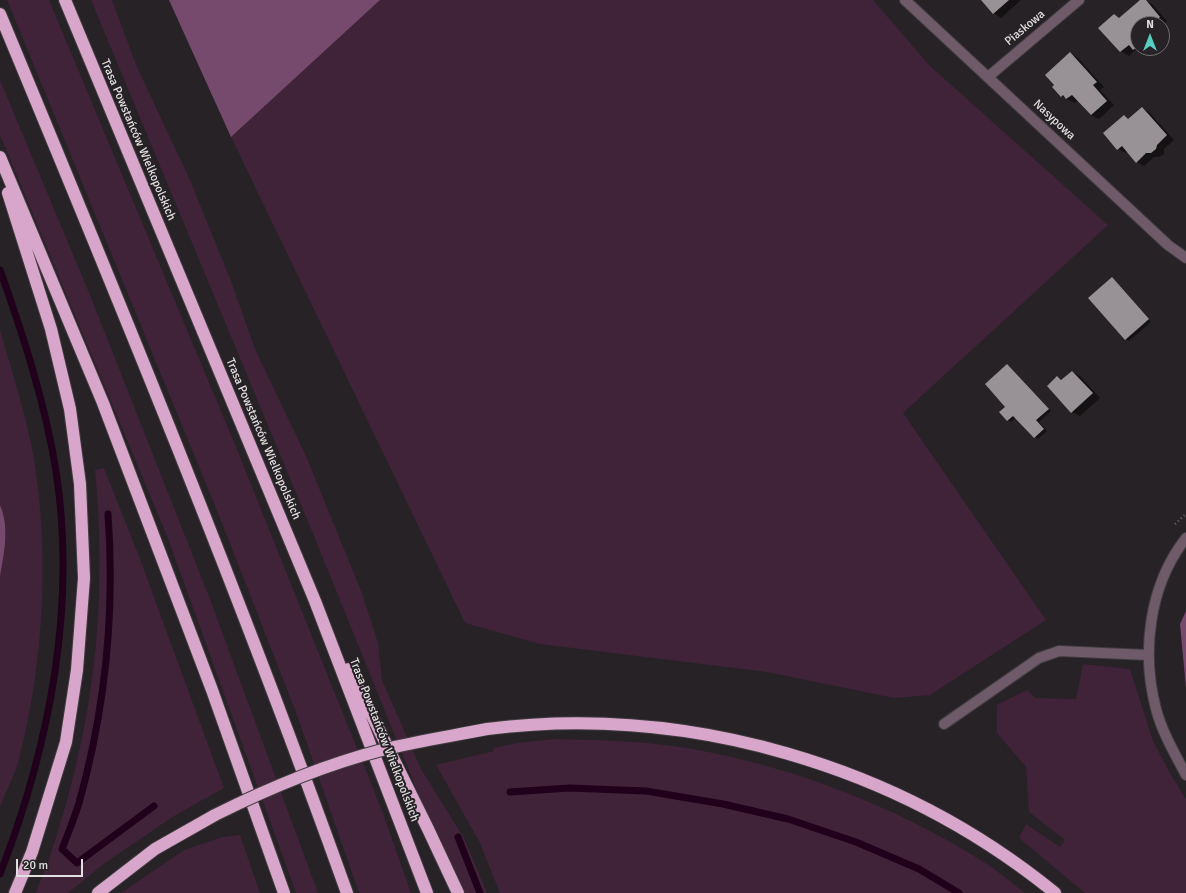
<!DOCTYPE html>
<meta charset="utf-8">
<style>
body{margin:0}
#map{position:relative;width:1186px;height:893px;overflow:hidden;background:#262225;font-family:Signika,sans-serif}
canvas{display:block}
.north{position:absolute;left:1130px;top:16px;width:40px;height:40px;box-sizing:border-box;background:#262225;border:1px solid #716e70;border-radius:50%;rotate:0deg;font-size:11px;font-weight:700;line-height:16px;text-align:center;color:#e2dfe1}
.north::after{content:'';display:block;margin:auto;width:14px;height:18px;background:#57cec2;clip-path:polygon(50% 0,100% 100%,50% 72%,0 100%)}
.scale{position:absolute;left:16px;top:859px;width:67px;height:18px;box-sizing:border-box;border:2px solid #e2dfe1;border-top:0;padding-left:5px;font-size:12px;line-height:14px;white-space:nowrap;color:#e2dfe1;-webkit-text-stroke:3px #262225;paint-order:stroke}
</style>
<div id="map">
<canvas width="1186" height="893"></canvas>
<div class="north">N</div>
<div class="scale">20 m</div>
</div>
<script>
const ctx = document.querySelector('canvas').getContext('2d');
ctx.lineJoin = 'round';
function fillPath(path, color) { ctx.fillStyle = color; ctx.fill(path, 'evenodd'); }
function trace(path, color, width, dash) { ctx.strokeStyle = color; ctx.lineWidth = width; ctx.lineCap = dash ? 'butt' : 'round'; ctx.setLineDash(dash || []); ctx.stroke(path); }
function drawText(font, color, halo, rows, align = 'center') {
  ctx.font = font + ' Signika,sans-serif'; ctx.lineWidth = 4; ctx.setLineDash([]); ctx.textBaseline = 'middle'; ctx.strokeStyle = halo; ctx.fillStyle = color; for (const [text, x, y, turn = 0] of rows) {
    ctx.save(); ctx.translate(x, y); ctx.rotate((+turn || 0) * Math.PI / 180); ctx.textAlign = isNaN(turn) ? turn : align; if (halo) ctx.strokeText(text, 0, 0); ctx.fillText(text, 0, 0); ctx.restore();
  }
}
fillPath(new Path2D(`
 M7,0H49L236,447L381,808L411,893H359L297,715L220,518Z
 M91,0H112L137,67L190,180L231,281L255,349L306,456L362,593L378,643L382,680L421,769L464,838L487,893H464L418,793L316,541Z
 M380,0H873L930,66L1108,225L903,413L1046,620L930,695L894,698L767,672L540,644L465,623L231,137Z
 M0,80L90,295L210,599L318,893H296L167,536L0,135Z
 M0,330C12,371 25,412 33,453C50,551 44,663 19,759C15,775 6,791 0,807V577C4,553 10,528 0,505Z
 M104,468L137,551L224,788L174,816L105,863L68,893H36C39,882 44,873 48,862C57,836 65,808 72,781C99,679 105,574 95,470Z
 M1083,664L1130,669L1153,741L1171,775L1186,799V893H1085L1019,838L1026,824L1060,847L1065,840L1029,812L1026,767L997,733V705L1027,690L1035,698L1076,699Z
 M554,739C600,740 647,741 693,749C796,768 895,806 984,862C998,871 1012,883 1025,893H500L479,841L436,765L494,751L493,748L517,743Z
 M240,835L260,893H121L184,850L223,837Z`), '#402239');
fillPath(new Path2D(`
 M169,0H380L231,137Z
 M0,505C10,528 4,553 0,577Z
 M1186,611V688L1180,624Z`), '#764a6c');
fillPath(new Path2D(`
 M982,0H1021L1001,18L994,13Z
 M1141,0L1151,3L1167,21L1162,26V24H1138V48H1148L1141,54L1135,50L1129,56L1121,51L1100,28L1114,15L1120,18Z
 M1070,53L1078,58L1104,87L1100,90L1114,105L1099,119L1091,115L1078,100L1075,103L1061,96Z
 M1142,108L1149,112L1174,140L1164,149V154L1159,157H1154L1144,166L1137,162L1128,152L1126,153L1118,149L1124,116L1129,119Z
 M1112,279L1151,322L1129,341L1126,339Z
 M1007,365L1051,411L1039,422L1047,431L1038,439L1016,418L1011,422L1008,420Z
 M1072,372L1080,376L1100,398L1080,416L1072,412L1048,386L1058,377L1063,380Z`), '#0007');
trace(new Path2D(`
 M0,270C23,335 45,402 56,471C77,607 49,748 0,874
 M108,514C115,610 105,710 79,803C74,819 68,834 62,849L77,863L154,806
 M510,792L569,788L646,791L723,804L788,819L856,842L919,869L959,893
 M458,837L480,893`), '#20001a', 7);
fillPath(new Path2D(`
 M981,0H1009L993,14Z
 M1140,0H1146L1160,17L1152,24H1138V46L1133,50L1129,45L1120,52L1098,28L1114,14L1119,18Z
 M1070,52L1097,82L1093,85L1107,101L1091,115L1072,95L1066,99L1063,95L1061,97L1052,87L1054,85L1045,75Z
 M1142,107L1167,135L1157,145L1156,149L1151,153H1146L1136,163L1122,146L1117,150L1103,133L1124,115L1128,119Z
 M1112,277L1149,319L1125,340L1088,298Z
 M1007,364L1049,409L1036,420L1044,429L1034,438L1013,416L1007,421L999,412L1005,407L985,384Z
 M1072,371L1093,393L1071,413L1047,386L1057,376L1061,380Z`), '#989296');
const service = new Path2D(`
 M944,724L1039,658L1059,651L1148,655`);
const minor = new Path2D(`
 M905,0L1168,245L1186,258
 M988,77L1079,0
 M1186,538C1149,585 1141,652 1156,709C1162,732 1175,754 1186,775`);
const motorway = new Path2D(`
 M65,0L315,601L427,893
 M0,14C121,305 241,597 347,893
 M0,157L103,403L212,690L284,893
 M8,193L51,329L70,409L80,484L84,578L77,670L66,742L32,852L15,893
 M349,669L428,829L458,893
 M487,729C688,704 898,765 1055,893
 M98,893L155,849L215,815`);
trace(service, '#403c3f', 12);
trace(minor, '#403c3f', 12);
trace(motorway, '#403c3f', 14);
trace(new Path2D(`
 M1175,524L1186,514`), '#686467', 2.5, [1, 3]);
trace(service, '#6f5a69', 10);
trace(minor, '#6f5a69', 10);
trace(motorway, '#d9a6cb', 12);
const motorwayBridge = new Path2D(`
 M215,815C269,788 324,765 382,750C417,741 452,736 487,729`);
trace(motorwayBridge, '#403c3f', 14, []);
trace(motorwayBridge, '#d9a6cb', 12);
drawText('12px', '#e2dfe1', '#262225', [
 ["Piaskowa",1025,28,-40],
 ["Nasypowa",1054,120,43],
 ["Trasa Powstańców Wielkopolskich",138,140,67],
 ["Trasa Powstańców Wielkopolskich",263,439,67],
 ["Trasa Powstańców Wielkopolskich",384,740,69]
]);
</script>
